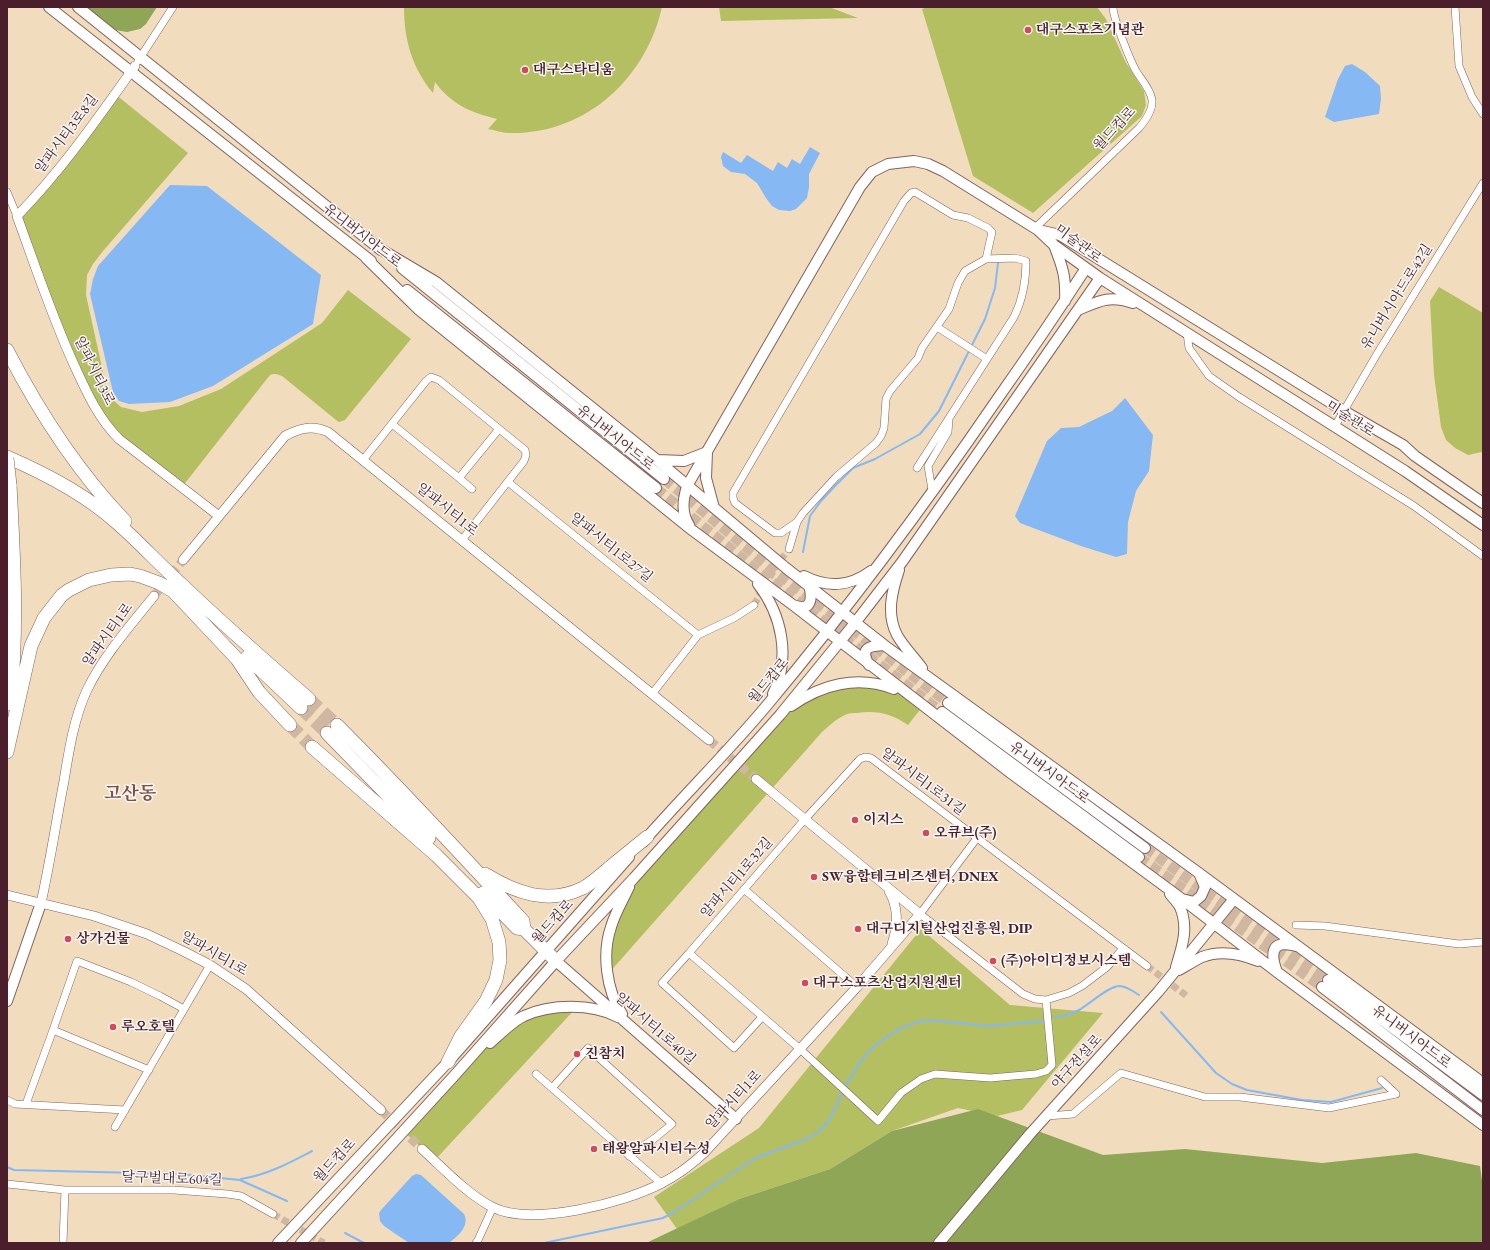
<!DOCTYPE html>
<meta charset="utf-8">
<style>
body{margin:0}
#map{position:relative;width:1490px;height:1250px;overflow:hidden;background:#f1ddbe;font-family:"EB Garamond",serif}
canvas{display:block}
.frame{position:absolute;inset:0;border:8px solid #4a1f2b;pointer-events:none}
</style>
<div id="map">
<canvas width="1490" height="1250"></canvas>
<div class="frame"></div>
</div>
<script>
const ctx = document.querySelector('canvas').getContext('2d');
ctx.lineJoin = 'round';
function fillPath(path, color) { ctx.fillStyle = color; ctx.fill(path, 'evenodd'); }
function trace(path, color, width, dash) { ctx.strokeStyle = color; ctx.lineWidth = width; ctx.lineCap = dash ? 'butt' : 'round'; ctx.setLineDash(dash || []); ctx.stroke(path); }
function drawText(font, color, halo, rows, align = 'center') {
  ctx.font = font + ' "EB Garamond","Noto Serif KR",serif'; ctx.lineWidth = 3; ctx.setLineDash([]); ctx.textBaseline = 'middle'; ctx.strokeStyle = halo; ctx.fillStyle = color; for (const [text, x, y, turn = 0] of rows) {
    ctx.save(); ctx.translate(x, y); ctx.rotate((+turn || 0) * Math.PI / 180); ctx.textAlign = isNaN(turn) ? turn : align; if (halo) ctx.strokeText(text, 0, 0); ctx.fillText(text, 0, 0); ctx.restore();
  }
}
fillPath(new Path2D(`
 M404,7H662C646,79 585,135 509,133C502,133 495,130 488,129L497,119C470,112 452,105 435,82L433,93C412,68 404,39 404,7Z
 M719,7H829L858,18L721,21Z
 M927,7H1097L1106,19L1125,61L1144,91L1146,105L1142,116L1033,213L973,176L922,9Z
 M115,94L188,153L103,251L93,264L87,275L86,295L105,381L111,398L121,407L142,412L179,406L221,389L322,323L348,290L411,339L345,420L339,422L336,420L282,376C277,374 275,373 270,375L182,487L119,439L79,375L17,216Z
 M1439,287L1483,313L1482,452L1468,455L1455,448L1446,440L1441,427L1434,375L1430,301Z
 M836,684L898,690L923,706L908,725C892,714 877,710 857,713C853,713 849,713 845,715C836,719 829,726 822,732L608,974L606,948L630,886L780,715Z
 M921,929L1010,1005L1103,1013L1022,1110L997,1116L958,1108L892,1131L830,1169L739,1199L677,1229L654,1197L759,1128Z
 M577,1007L435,1160L403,1131L467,1061L523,1016Z`), '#b4bf61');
fillPath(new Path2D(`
 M86,7H157L146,24L140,29L127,32L115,30Z
 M978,1109L1103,1155L1185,1149L1322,1163L1416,1153L1480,1166L1483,1188V1243H646L739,1199L830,1169L892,1131Z`), '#8fa657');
fillPath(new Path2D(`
 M1352,64L1365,72L1380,86L1381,99L1379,114L1334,122L1325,117L1338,79L1345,66Z
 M810,147L820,153L809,174V187L807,198L796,209L790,211L779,210L772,206L766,198L757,183L745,174L731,172L723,166L721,157L723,152L741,163L747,155L773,171L778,162L787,168L792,159L800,164Z
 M170,185L207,186L321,275L313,324L213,386L170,402L129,404L119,401L113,392L90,294L93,279L98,266Z
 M1125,398L1153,435L1149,471L1136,491L1128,522L1127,554L1116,557L1081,546L1020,523L1015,516L1047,441L1061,428L1079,427L1112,411Z
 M416,1174L421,1175L464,1214C470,1226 458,1236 449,1243H409L384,1226L380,1221L379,1213L381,1210L412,1176Z`), '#86b8f3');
trace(new Path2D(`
 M803,552L810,516L821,501L837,484L853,468L875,459L920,434L939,411L985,319L995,288L998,263
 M1161,1012L1216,1073L1232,1084L1247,1090L1302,1100L1331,1102L1382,1088
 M1055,1017C1064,1016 1071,1014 1079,1010C1090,1004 1107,987 1119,986C1126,986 1133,991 1139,995
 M845,1087C851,1077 857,1065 865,1056C880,1039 906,1022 928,1020L990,1026L1043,1021
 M7,1167L14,1170L180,1174L240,1180L287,1201
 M241,1179C267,1175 289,1163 312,1151
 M345,1233L364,1243
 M544,1243L663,1218L676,1211L755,1158L807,1139L817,1133L829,1121L843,1091`), '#86b8f3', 2);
trace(new Path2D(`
 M754,605L776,566L789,549
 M1147,966L1188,997
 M273,1214L324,1243`), '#d0b7a1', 7, [7, 3.5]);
trace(new Path2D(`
 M154,596L183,560
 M709,740L756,779
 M381,1110L422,1149`), '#d0b7a1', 9, [9, 4.5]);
trace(new Path2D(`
 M664,479L773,570L948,703
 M656,488L767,578L942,712
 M1145,848L1328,980
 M1139,857L1322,987`), '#d0b7a1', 10, [10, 5]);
trace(new Path2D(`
 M309,699L337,725
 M301,708L327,733
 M290,725L312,747`), '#d0b7a1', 13, [13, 6]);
const minor = new Path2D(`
 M1455,7L1459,66L1472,97L1483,114
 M138,61L173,7
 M7,192L17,216
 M1035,228L1139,128C1145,121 1153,110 1152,100C1151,90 1141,79 1136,71C1130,60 1113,18 1113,7
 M937,327L987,359
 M1187,333L1189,348L1209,376L1239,397L1414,506L1483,556
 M392,424L459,478L499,429
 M1335,426L1377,354L1483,183
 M363,460L426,381L431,377L439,380L525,450L526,455L524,461L462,540
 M917,468L1014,317C1023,299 1026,281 1026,261L1015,258L986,259
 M459,478L472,489
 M508,482L698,635
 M931,494L932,490L928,466L948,432L949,419
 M789,549L797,522L803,513L836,477L876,443L881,436L884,428L886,399L890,391L918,358L922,348L949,309L958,283L965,271L986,259L992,232L988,228L968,218L953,215L915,192L911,193L904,201L733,493V498L735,503L775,533H781L797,522
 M652,694L698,635L734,618L754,605
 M977,838L920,914L1023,994L1035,999L1046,1000L1069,993L1082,986L1107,967L1115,958L1123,948
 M744,889L857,987
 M1296,925L1325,926L1459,944L1483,942
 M689,953L662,983L734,1048L762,1017
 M1046,1000L1052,1065L1046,1071L1036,1074L990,1078L935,1074L921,1079L901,1093L878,1121L800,1049L689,953L805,819L860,759L865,757L871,758L1147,966
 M53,1030L149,1070
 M536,1074L662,1184
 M552,1088L588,1048L672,1124L655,1138L629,1156
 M7,1100L15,1104L125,1110
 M26,1104L53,1030L77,961L131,982L160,996L184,1009
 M1047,1116L1073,1114L1121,1073L1205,1097H1240L1329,1108L1396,1094L1381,1080
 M115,1127L210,965
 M7,1184L65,1190H174L227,1194L241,1196L273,1214
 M63,1243L65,1190
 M476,1243L478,1240L493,1207`);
const tertiary = new Path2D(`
 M135,66C98,118 62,170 17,216C36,268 53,320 76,369C88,395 99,419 119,439L219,516
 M183,560L285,436C300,428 312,425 328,432L709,740
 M889,891C899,908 898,926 892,944
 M7,895L94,916L147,934L185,952L210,965L246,989L381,1110
 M41,903C50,863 56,822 64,781C69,750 74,718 87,690C104,655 130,626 154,596
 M422,1149C444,1169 466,1193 492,1207C531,1227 625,1203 662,1183C678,1175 691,1165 704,1153L857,987L920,914L756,779`);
const secondary = new Path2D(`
 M49,7L371,261
 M78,7L381,250
 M1038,230L1060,235L1344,411L1403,445L1415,456L1483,503
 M1054,245C1063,268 1066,277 1065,301
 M377,247L436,282L657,460L786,568L884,645L1199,873L1483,1083
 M366,258L418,309L692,530L793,605L1012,774L1182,899L1277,972L1483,1125
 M402,268L664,479
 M407,290L656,488
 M1078,310C1099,301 1109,295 1133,303
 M707,452L706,478L714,508
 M657,460L684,461L707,452
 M689,525C681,512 683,500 687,486L860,187L872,172L888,164L914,161L928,164L943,171L1038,230L1054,245L1100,278L1405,471L1483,525
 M899,570C892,591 886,614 897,635C903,646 914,657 922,668
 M804,576C828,588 849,587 871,571
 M758,584C782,615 791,658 773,694
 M793,605C811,612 813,600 809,585
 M869,665C860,648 868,646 884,645
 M948,703L1145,848
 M791,706C822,684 858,675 894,689
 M942,712L1139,857
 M643,842C684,795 728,752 768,704C849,607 925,505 996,401C1027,357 1057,313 1086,268
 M1170,894C1173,898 1178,903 1180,907C1189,928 1182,947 1176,967
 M1182,899L1194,902L1201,896L1205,887L1199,873
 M556,961L736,1119
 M1179,970C1186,966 1194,961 1202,957C1220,950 1241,954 1258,961
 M1277,972C1274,964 1268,946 1283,944C1287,944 1292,945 1296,946
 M1328,980L1483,1095
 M1322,987L1483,1110
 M7,1001L41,903
 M622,1014C606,990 602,953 611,927C615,913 623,900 629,887
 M490,1043C499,1035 514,1020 524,1016C550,1004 592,1003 618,1017
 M278,1243L448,1062L629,857
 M301,1243L454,1076L556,961L634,878L780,715L855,623L902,562L1100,278
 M939,1243L1030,1134L1158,992L1234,899`);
const motorway = new Path2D(`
 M7,350C39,412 77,471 125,521
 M7,457C44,473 86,495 116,522C138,541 158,563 180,583C222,623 265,661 309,699
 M247,657L301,708
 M10,704C18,631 14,558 10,485
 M337,725C401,789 462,855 523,921L524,929L556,961
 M327,733L429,838
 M312,747L436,855L479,898L492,919L499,942L500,960L496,980L486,1001L461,1036L448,1062
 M7,752L31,646L44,618L62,595L69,590L89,580L111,575L130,574L140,576L159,583L173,591L237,659L259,692L290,725
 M485,874C516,893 548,905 583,888C592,883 601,875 609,868C622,857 635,847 647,837
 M483,893L517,928L524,929`);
trace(minor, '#84625e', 8);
trace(tertiary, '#84625e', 10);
trace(secondary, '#84625e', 12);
trace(motorway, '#84625e', 14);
trace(minor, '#fff', 7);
trace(tertiary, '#fff', 9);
trace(secondary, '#fff', 10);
trace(motorway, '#fff', 13);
const motorwayBridge = new Path2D(`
 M7,458L10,485`);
trace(motorwayBridge, '#84625e', 14, []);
trace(motorwayBridge, '#fff', 13);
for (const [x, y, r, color] of [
 [1028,30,4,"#d1495b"],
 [525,70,4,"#d1495b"],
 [855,820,4,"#d1495b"],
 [926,833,4,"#d1495b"],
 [814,877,4,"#d1495b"],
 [858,929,4,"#d1495b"],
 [68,939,4,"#d1495b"],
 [993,961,4,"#d1495b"],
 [805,983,4,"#d1495b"],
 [113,1027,4,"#d1495b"],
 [577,1054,4,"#d1495b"],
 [594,1149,4,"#d1495b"]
]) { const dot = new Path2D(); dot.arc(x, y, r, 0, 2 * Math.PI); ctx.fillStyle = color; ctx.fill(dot); trace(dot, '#f6f6f2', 1.5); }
drawText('bold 14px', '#4a1f2b', '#f6f6f2', [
 ["대구스포츠기념관",1036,30],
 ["대구스타디움",533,70],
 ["이지스",863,820],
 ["오큐브(주)",934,833],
 ["SW융합테크비즈센터, DNEX",822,877],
 ["대구디지털산업진흥원, DIP",866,929],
 ["상가건물",76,939],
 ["(주)아이디정보시스템",1001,961],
 ["대구스포츠산업지원센터",813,983],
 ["루오호텔",121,1027],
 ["진참치",585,1054],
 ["태왕알파시티수성",602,1149]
], 'left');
drawText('14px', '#4a1f2b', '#f6f6f2', [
 ["월드컵로",1115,129,-47],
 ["알파시티3로8길",67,134,-53],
 ["유니버시아드로",362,236,38],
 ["미술관로",1078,244,37],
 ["유니버시아드로42길",1397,297,-58],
 ["알파시티3로",94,371,64],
 ["미술관로",1350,419,33],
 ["유니버시아드로",615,438,39],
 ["알파시티1로",447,510,39],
 ["알파시티1로27길",611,548,39],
 ["알파시티1로",108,635,-54],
 ["월드컵로",769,681,-50],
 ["유니버시아드로",1049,773,36],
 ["알파시티1로31길",923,782,37],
 ["알파시티1로32길",737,878,-49],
 ["월드컵로",553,922,-48],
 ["알파시티1로",214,954,30],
 ["알파시티1로40길",655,1029,41],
 ["유니버시아드로",1411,1037,37],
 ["야구전설로",1077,1062,-48],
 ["알파시티1로",734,1100,-47],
 ["월드컵로",335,1161,-47],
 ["달구벌대로604길",172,1179,2]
]);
drawText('bold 18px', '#7b5047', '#f6f6f2', [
 ["고산동",130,794]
]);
</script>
